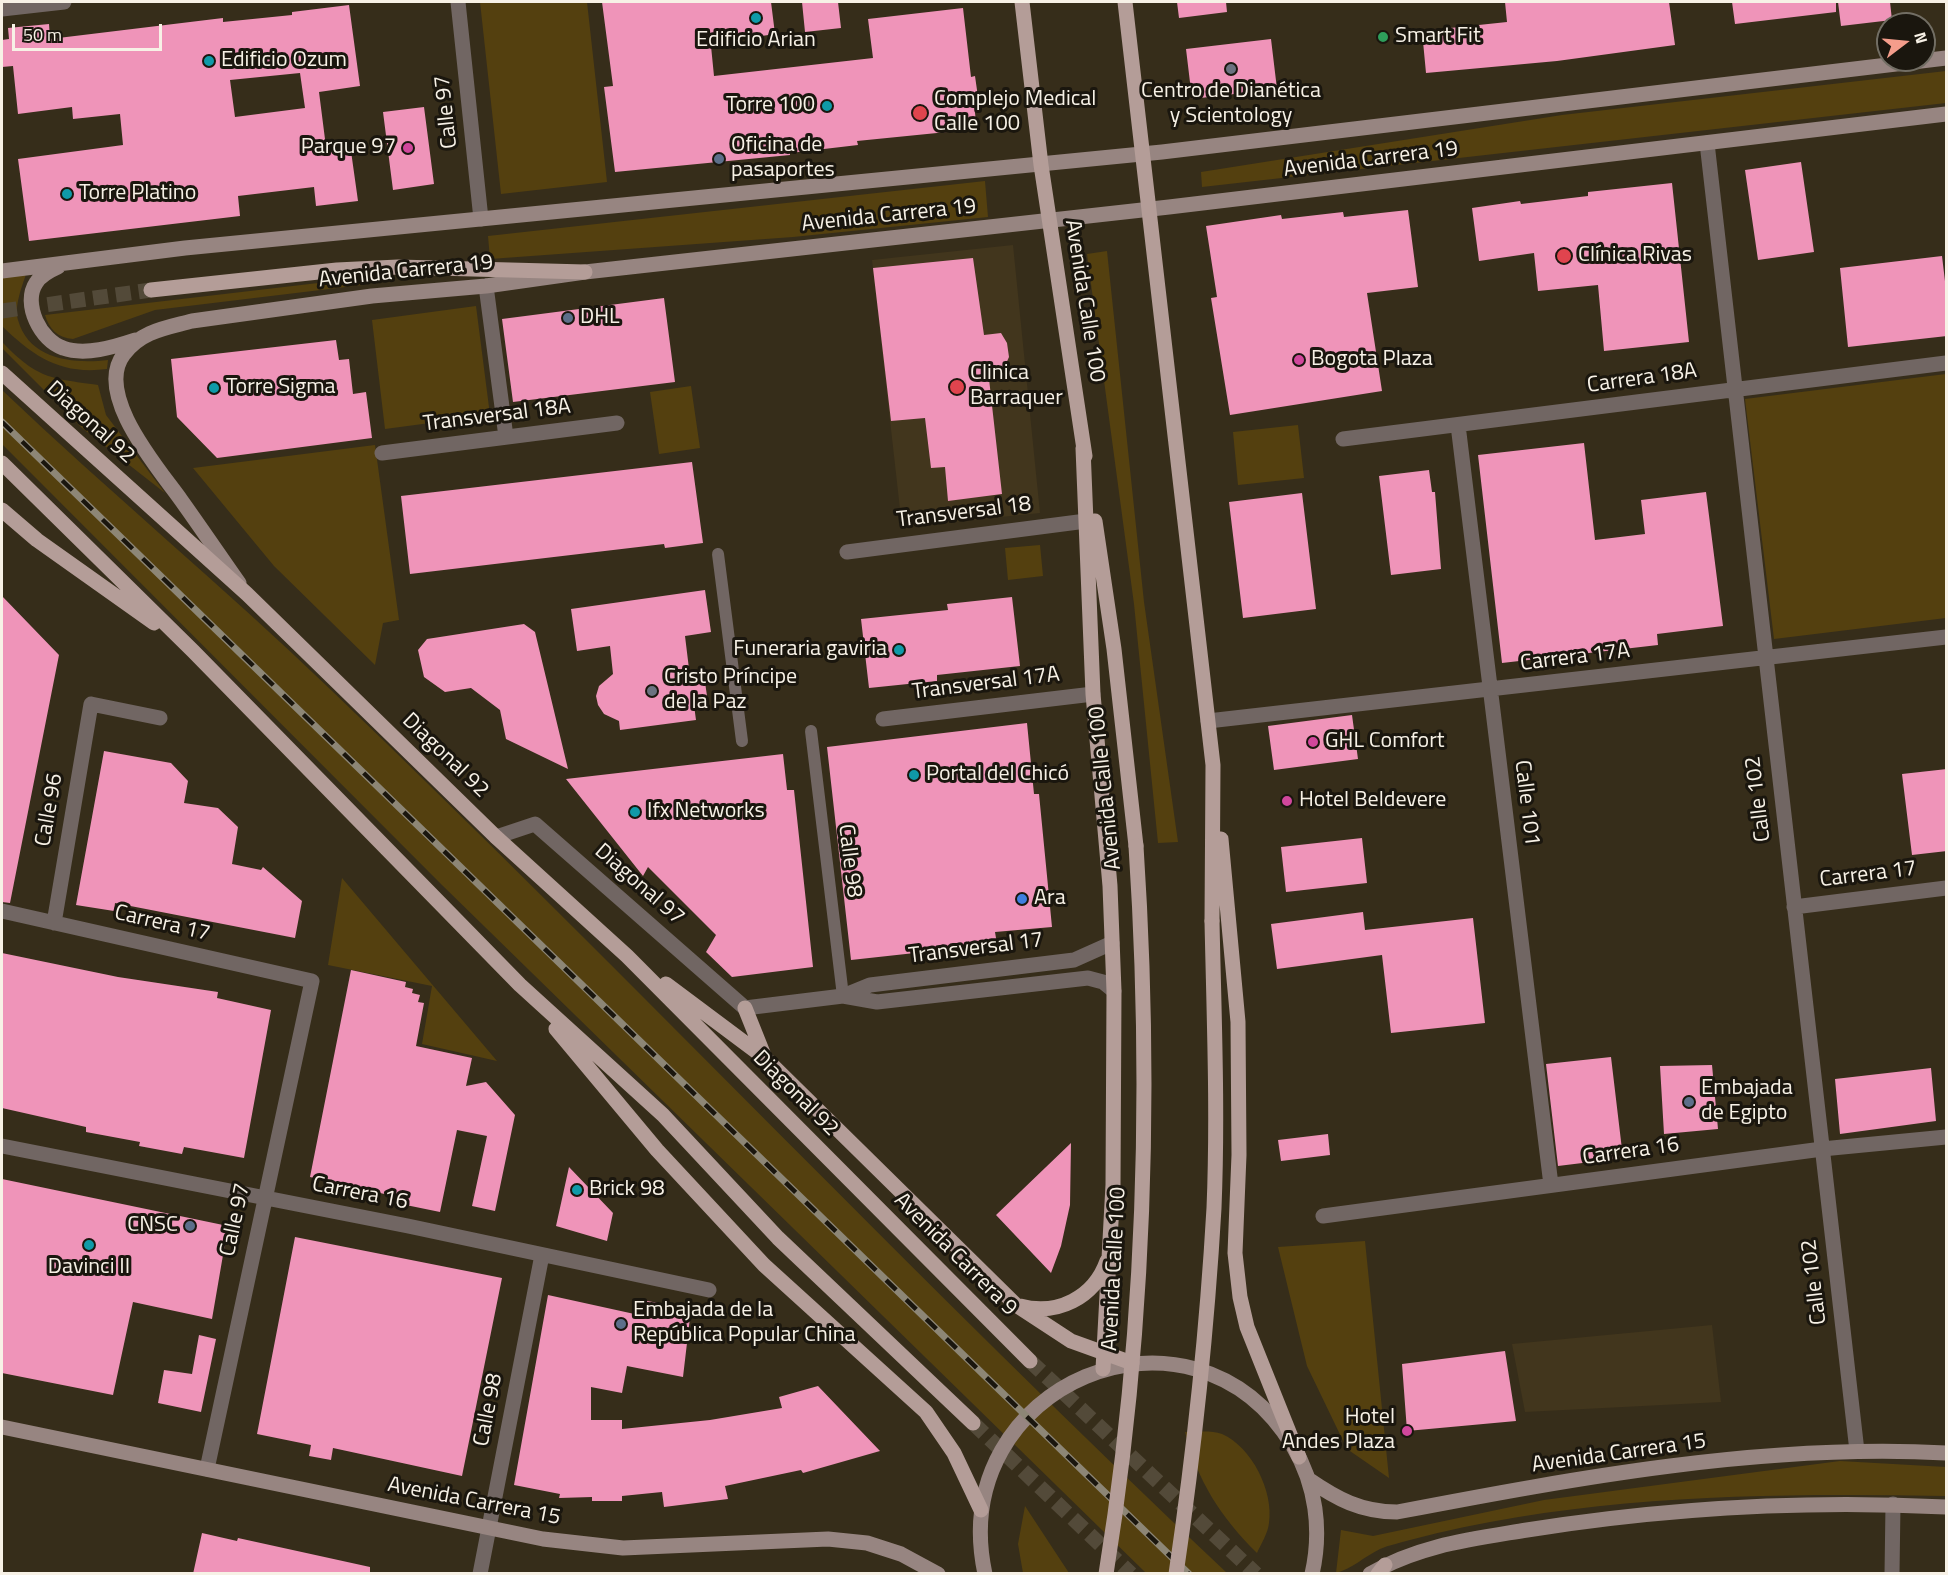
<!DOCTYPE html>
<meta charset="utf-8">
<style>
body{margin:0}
#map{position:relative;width:1948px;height:1575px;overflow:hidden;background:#362d1a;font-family:"Titillium Web",sans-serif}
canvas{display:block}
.frame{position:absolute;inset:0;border:3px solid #f7f1e6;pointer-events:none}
.north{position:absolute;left:1876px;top:12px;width:60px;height:60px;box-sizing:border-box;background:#1a160e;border:2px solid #726e64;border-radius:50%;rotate:74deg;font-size:16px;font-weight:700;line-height:24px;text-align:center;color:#f7f1e6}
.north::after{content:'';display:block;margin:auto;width:21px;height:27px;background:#f49d8b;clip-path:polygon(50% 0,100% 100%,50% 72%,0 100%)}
.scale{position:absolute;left:12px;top:24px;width:150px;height:27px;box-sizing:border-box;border:3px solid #f7f1e6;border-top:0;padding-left:8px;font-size:18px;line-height:21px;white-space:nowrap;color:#f7f1e6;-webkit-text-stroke:4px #1a160e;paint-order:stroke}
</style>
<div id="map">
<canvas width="1948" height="1575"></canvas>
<div class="frame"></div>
<div class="north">N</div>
<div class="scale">50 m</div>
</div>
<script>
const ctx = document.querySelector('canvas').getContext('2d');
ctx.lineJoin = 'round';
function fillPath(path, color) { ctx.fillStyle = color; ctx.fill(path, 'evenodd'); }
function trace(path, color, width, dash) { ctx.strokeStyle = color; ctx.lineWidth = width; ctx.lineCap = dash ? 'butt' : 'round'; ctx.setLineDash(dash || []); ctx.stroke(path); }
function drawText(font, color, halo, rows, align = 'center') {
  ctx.font = font + ' "Titillium Web",sans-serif'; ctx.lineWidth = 6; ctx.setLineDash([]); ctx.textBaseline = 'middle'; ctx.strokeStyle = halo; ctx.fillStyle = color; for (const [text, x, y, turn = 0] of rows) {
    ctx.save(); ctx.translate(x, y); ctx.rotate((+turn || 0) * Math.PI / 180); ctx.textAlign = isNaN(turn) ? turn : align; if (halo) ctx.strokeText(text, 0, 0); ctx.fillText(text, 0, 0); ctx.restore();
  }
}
fillPath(new Path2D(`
 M1013,245L1040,513L902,527L872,260Z
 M1712,1325L1721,1402L1525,1412L1512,1344Z`), '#42361d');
fillPath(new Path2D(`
 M480,2H587L607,182L501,194Z
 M1946,71V103L1202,187L1201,172L1562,115Z
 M985,181L988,217L793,237L490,259L488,236Z
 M1107,251L1144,602L1178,842L1158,843L1134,604L1087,254Z
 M26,274C22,287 14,306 18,320C29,360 74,364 108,360L107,369C61,375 34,357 2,326V277Z
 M361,278L362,285L155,310L73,339C58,338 49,329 45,315Z
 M476,306L490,415L385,429L372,320Z
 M2,342C38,379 49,378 98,385L106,415L165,493L82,428L2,348Z
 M1946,374V618L1774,639L1745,399Z
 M691,386L700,448L659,454L650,392Z
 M2,390C109,492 224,587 331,690C634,980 922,1286 1227,1573H1146L442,885L2,444Z
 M1298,425L1304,478L1238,485L1233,432Z
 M375,445L399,620L383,623L375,665L274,566L193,468Z
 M1040,545L1043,576L1008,580L1005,548Z
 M342,878L497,1061L422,1044L432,986L328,965Z
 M1365,1241L1389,1478L1347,1449L1307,1366L1278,1247Z
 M1185,1432C1196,1432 1211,1430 1222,1434C1252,1447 1274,1492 1269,1523C1268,1533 1261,1544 1257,1553C1221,1518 1197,1480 1185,1432Z
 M1840,1461L1946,1467V1496C1767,1493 1585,1494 1410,1540C1400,1543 1389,1545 1380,1549C1365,1556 1352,1569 1336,1573L1341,1530L1373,1536L1544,1500Z
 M1025,1506L1069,1573H1023L1018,1544Z`), '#54400f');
fillPath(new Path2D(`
 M602,2H771L775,34L715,43V45L711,46L714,76L873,58L868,19L963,8L971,77L975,76L978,97H973L977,129L857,141L858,145L790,153V155L615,172L604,87L613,86Z
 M802,2H838L841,28L805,32Z
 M1177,2H1226L1227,12L1179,18Z
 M1505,2H1669L1675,45L1557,61L1426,73L1422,31L1507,22Z
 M1732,2H1836V12L1735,24Z
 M1838,2H1890L1892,20L1841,26Z
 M349,5L360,86L319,92L326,147L350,144L358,201L316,206L314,187L238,196L240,216L29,241L18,159L123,145L120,114L73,119L72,107L18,114L13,66L2,67V40L9,39L8,28L49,24L50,39L223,18V22L292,15V12ZM300,73L305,108L235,117L230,80Z
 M1271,39L1277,89L1192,99L1186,49Z
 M424,107L434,184L393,190L383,112Z
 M1801,162L1814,252L1758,260L1745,170Z
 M1672,183L1689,342L1604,351L1598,285L1538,291L1534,253L1479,261L1472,208L1520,201L1521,204L1588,196V192Z
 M1408,210L1418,287L1367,293L1382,391L1230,415L1211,298L1217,297L1206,226L1281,215L1282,219L1343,212L1344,217Z
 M1942,256L1947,298V336L1848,347L1840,268Z
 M973,258L984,335L1001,333L1007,343L1009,357L1004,368L988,370L1002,494L948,501L945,467L931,468L925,418L891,421L873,268Z
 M664,298L675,382L513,402L502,319Z
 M336,340L339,360L349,359L353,394L366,392L372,438L217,458L177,417L171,359Z
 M1584,443L1595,540L1645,534L1641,500L1706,492L1723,626L1657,634L1658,645L1502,663L1478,455Z
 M692,462L703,543L665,548L664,544L410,574L401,496Z
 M1429,470L1432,492H1435L1441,569L1391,575L1379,476Z
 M1302,493L1316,609L1243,618L1229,502Z
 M705,590L711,632L685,636L690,677L704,675L707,696L693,698L696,720L620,730L619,721L604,714L598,705L596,696L599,686L613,674L610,646L577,651L571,609Z
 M2,596L59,655L10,903L2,902Z
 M1012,597L1020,666L937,675V681L869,688L861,619L948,610L947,604Z
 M524,624L535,632L568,769L506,739L500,710L471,688L445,692L424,677L418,650L427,639Z
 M1352,715L1358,759L1274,770L1268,726Z
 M1027,723L1034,794H1039L1052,927L995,932L997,944L851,960L827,747Z
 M104,751L171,763L188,781L184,803L218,808L238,827L232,864L261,870L263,867L302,901L295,938L115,903L114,911L76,905Z
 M783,754L787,790H794L813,967L732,977L706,952L716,935L648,867L643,876L566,779Z
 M1947,769V851L1912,855L1902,774Z
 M1362,838L1367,883L1286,892L1281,847Z
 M1363,912L1365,930L1473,918L1485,1023L1391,1033L1382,955L1277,969L1271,924Z
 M2,953L118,977L218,992L217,998L271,1010L244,1158L184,1147L182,1154L139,1146L140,1142L86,1132V1127L2,1108Z
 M351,970L406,982L405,987L413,989L412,993L420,995L418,1002L424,1003L416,1046L472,1058L466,1086L486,1082L515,1115L495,1211L472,1206L487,1136L457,1130L440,1212L401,1204L402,1198L310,1177Z
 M1611,1057L1623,1158L1558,1166L1546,1064Z
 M1712,1065L1718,1129L1664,1134L1660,1066Z
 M1931,1068L1936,1121L1840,1134L1835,1079Z
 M1328,1134L1330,1155L1281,1161L1278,1140Z
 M1071,1143L1070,1205L1061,1246L1051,1273L996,1215Z
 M569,1167L613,1213L607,1241L556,1226Z
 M2,1179L228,1226L212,1319L133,1302L113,1395L2,1373Z
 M295,1237L502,1278L462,1476L333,1448L331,1460L309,1456L311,1445L257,1434Z
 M548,1295L639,1315L642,1300L691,1309L683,1377L627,1366L622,1393L591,1387V1420H622V1429L710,1420L782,1408L779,1397L818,1386L880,1451L803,1473L801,1470L725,1486L728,1499L664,1507L662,1492L622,1496V1501H592V1497L559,1498L560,1494L514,1485Z
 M199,1335L216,1339L201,1412L158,1403L164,1370L192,1374Z
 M1505,1351L1516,1421L1407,1431L1402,1364Z
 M202,1533L237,1541L238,1538L370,1567V1574H193Z`), '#ef94b9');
trace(new Path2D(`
 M2,311L151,290
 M1030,1361L1256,1574
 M973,1423L1131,1574`), '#534a39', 15, [15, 8]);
trace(new Path2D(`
 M718,554L742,741
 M811,731L843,996`), '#716663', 12);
trace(new Path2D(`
 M458,2L481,219
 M2,9L64,2
 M1707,143L1857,1451
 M486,286L506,437
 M1458,425L1551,1185
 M1343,439L1946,363
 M382,453L617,423
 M847,552L1086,521
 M883,719L1093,694
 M1208,721L1946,637
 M496,837L535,824L745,1008L843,996L870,985L1074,960L1112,943
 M1794,907L1946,888
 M2,911L312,981L207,1469
 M54,923L91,704L160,718
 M843,996L877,1002L1088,978L1103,982L1114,991
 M2,1146L408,1226L709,1290
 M1323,1216L1822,1149L1946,1137
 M480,1574L542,1255
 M1892,1574L1893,1504`), '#716663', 15);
trace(new Path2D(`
 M58,267C49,271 41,275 36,283C22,304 41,341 63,348C85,356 114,347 135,340
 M2,271L185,248L1162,152L1946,58
 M239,583C220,556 201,528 181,500C159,469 93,394 124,354C141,331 166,328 192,321L372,296L486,286L585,272L1169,207L1946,114
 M2,1427L543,1539L623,1548L828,1539L867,1543L901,1554L938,1574
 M1308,1479C1337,1499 1361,1512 1397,1512C1575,1478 1765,1443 1946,1453
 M985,1574C944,1384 1192,1280 1293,1446C1316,1485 1322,1530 1312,1574
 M1370,1574C1419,1545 1473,1539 1527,1530C1665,1508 1807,1500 1946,1507`), '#978581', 15);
trace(new Path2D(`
 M1022,2L1041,165L1085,456
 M1125,2L1213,765L1212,921
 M151,290L337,270L398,267L585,272
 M2,373L247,594L496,837L627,956L1030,1361
 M1083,448L1093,694L1110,886L1114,991L1113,1185L1103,1369
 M2,463L193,651L520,985L663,1115L778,1238L973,1423
 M2,510L37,540L154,623
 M1095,521L1114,649L1136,846
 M1221,839L1238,1022L1239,1155L1235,1253L1240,1297L1247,1327L1299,1457
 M666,984L765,1058L1016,1305L1071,1341L1132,1363
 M745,1008L765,1058
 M556,1029L657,1150L764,1265L926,1412L954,1453L981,1510
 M1020,1306C1057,1316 1094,1298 1107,1261
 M1378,1574L1385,1565`), '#b49d98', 15);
const rail = new Path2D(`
 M2,422L1189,1574`);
trace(rail, '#8d8676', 7);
trace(rail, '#1a160e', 4.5, [14]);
trace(new Path2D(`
 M1106,1574C1145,1333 1152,1089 1136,846
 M1176,1574C1194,1452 1207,1330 1214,1208C1218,1112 1214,1017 1212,921`), '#b49d98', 15);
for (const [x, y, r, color] of [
 [756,18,6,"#0f9aa8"],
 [1383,37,6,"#2e9e5b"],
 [209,61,6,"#0f9aa8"],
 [1231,69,6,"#6b7280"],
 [827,106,6,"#0f9aa8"],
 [920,113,8,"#e0444e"],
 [408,148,6,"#d1479c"],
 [719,159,6,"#5c6f8a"],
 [67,194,6,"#0f9aa8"],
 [1564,256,8,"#e0444e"],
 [568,318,6,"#5c6f8a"],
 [1299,360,6,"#d1479c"],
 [957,387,8,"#e0444e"],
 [214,388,6,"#0f9aa8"],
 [899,650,6,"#0f9aa8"],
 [652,691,6,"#6b7280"],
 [1313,742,6,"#d1479c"],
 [914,775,6,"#0f9aa8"],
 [1287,801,6,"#d1479c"],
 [635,812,6,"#0f9aa8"],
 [1022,899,6,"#3f7fe0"],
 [1689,1102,6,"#5c6f8a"],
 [577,1190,6,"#0f9aa8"],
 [190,1226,6,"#5c6f8a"],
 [89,1245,6,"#0f9aa8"],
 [621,1324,6,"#5c6f8a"],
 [1407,1431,6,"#d1479c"]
]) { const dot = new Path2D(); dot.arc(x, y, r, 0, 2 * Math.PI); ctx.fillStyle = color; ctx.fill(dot); trace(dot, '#1a160e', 2); }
drawText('22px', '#f7f1e6', '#1a160e', [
 ["Smart Fit",1395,37],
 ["Edificio Arian",756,41,"center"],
 ["Edificio Ozum",221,61],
 ["Centro de Dianética",1231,92,"center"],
 ["y Scientology",1231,117,"center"],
 ["Complejo Medical",934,100],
 ["Calle 100",934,125],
 ["Torre 100",815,106,"right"],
 ["Oficina de",731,146],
 ["pasaportes",731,171],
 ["Parque 97",396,148,"right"],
 ["Torre Platino",79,194],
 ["Clínica Rivas",1578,256],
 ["DHL",580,318],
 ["Bogota Plaza",1311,360],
 ["Clinica",970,374],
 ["Barraquer",970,399],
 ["Torre Sigma",226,388],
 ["Funeraria gaviria",887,650,"right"],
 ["Cristo Príncipe",664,678],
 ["de la Paz",664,703],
 ["GHL Comfort",1325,742],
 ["Portal del Chicó",926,775],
 ["Hotel Beldevere",1299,801],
 ["Ifx Networks",647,812],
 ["Ara",1034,899],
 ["Embajada",1701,1089],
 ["de Egipto",1701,1114],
 ["Brick 98",589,1190],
 ["CNSC",178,1226,"right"],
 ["Davinci II",89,1268,"center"],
 ["Embajada de la",633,1311],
 ["República Popular China",633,1336],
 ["Hotel",1395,1418,"right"],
 ["Andes Plaza",1395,1443,"right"]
], 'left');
drawText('22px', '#f7f1e6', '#1a160e', [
 ["Calle 97",447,112,-96],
 ["Avenida Carrera 19",1371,160,-7],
 ["Avenida Carrera 19",889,216,-6],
 ["Avenida Carrera 19",406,272,-6],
 ["Avenida Calle 100",1084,301,81],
 ["Carrera 18A",1642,379,-8],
 ["Transversal 18A",497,416,-7],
 ["Diagonal 92",90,423,42],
 ["Transversal 18",964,513,-7],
 ["Carrera 17A",1575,658,-7],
 ["Transversal 17A",986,684,-7],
 ["Diagonal 92",445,756,44],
 ["Avenida Calle 100",1106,788,-96],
 ["Calle 102",1759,799,-97],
 ["Calle 101",1526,803,83],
 ["Calle 96",50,810,-80],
 ["Calle 98",849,861,83],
 ["Carrera 17",1868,875,-7],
 ["Diagonal 97",639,885,41],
 ["Carrera 17",162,924,13],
 ["Transversal 17",976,949,-7],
 ["Diagonal 92",795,1094,45],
 ["Carrera 16",1631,1152,-8],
 ["Carrera 16",360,1194,11],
 ["Calle 97",236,1220,-78],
 ["Avenida Carrera 9",955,1255,45],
 ["Avenida Calle 100",1115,1269,-87],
 ["Calle 102",1815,1282,-97],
 ["Calle 98",489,1410,-79],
 ["Avenida Carrera 15",1619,1454,-8],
 ["Avenida Carrera 15",474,1502,11]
]);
</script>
